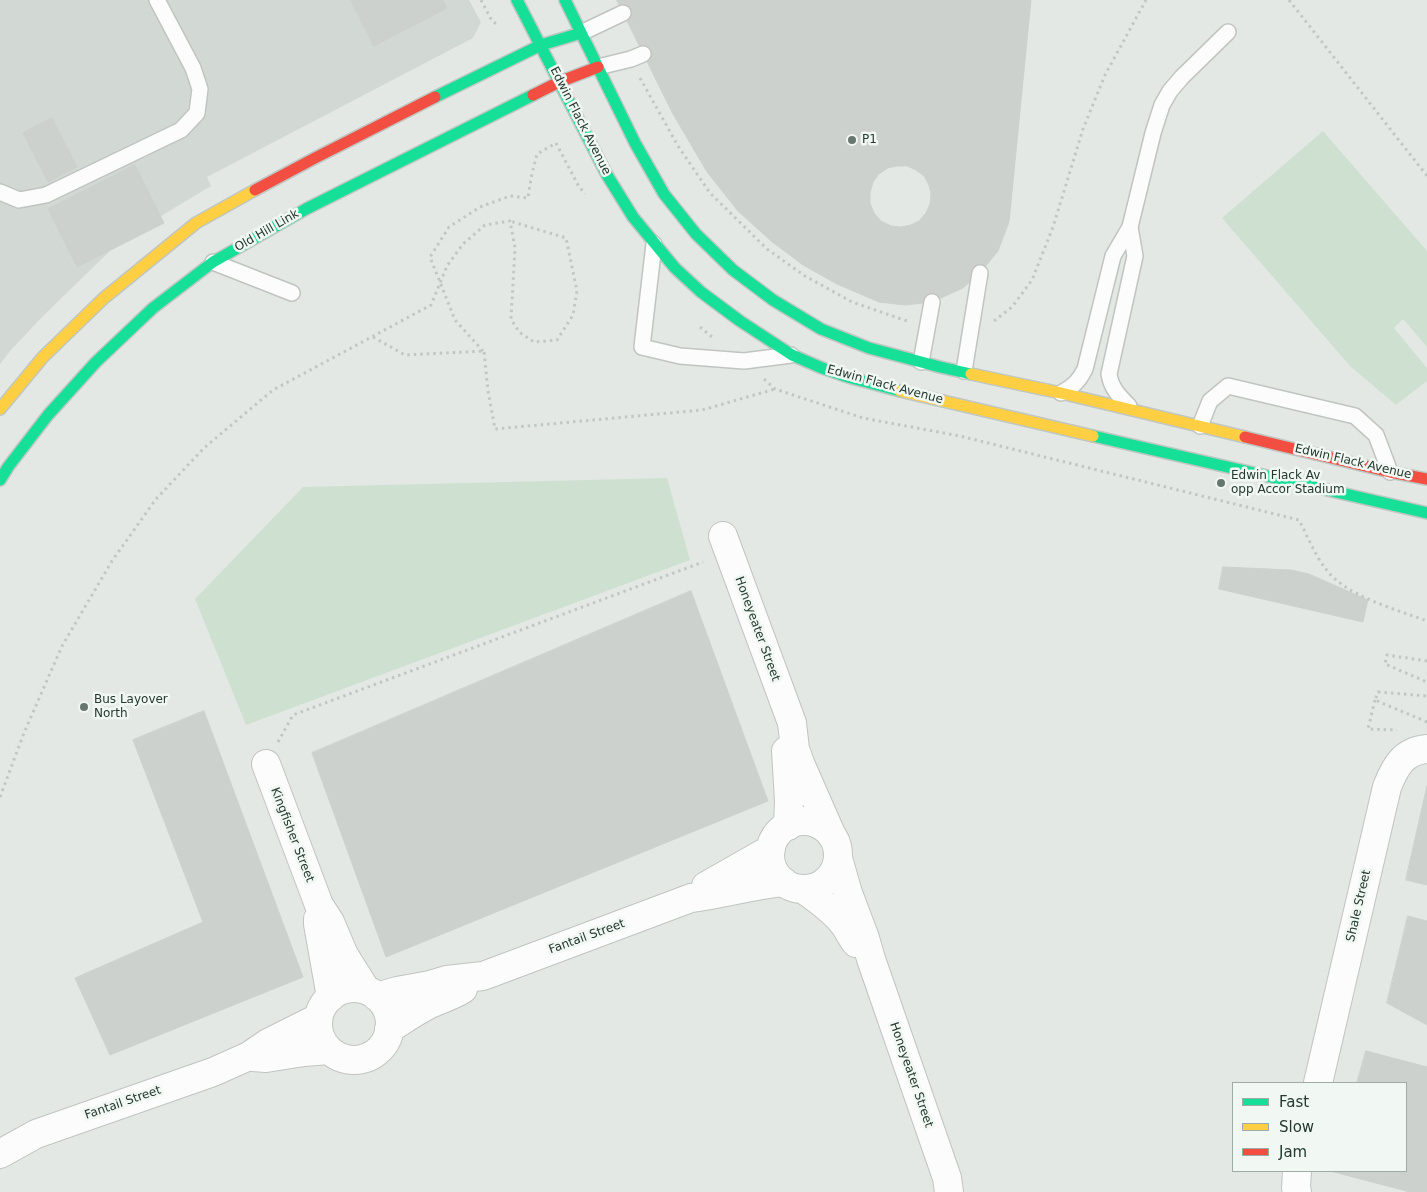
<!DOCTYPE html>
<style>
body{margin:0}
#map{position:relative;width:1427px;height:1192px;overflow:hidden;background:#e3e8e5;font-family:"DejaVu Sans",sans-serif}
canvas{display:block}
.legend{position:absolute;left:1232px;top:1082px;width:175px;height:90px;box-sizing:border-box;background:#f1f7f3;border:1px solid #9faba5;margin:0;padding:6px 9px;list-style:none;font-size:15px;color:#243930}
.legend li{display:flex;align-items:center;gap:10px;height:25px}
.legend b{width:25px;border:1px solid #9faba5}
</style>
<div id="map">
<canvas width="1427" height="1192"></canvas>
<ul class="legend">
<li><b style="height:6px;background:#16e098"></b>Fast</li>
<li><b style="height:6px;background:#ffcf43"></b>Slow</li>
<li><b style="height:6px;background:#f24e42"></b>Jam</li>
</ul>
</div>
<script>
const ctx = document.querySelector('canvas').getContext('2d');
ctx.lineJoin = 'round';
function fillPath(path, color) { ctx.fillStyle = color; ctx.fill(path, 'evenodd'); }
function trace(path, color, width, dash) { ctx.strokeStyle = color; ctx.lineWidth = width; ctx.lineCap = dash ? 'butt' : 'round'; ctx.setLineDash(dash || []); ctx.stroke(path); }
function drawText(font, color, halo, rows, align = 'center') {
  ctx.font = font + ' "DejaVu Sans",sans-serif'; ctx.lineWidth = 5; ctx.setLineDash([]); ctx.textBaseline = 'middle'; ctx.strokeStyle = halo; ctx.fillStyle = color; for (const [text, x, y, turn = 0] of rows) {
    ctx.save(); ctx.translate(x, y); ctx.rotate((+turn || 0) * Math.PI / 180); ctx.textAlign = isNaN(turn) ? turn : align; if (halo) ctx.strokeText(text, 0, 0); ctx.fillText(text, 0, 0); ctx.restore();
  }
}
fillPath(new Path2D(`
 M0,0H469L481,22L473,38L207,177L211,186L161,216L164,223L112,249L44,315L11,350L0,364Z`), '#d2d9d4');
fillPath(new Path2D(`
 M1323,131L1427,251V347L1403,319L1394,328L1427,368V381L1396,405L1350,366L1222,218Z
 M667,478L690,560L246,725L195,599L303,487Z`), '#cee0d0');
const building = new Path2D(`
 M351,0H443L447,8L374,46Z
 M617,0H1031L1009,222L998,251L980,273L963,288L932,302L905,305L879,302L837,284L803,265L771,241L738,211L707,172L673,114ZM897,166H907L916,170L924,176L929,185L931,194L930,204L926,213L919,221L911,225L901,227L891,226L881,221L874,213L870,203V193L873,182L879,174L888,168Z
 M52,118L77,167L48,182L23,133Z
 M135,165L164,223L77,267L48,209Z
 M1223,567L1291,570L1309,574L1368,600L1363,622L1219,589Z
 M691,591L768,801L386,957L312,753Z
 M204,711L303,977L110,1055L75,978L203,922L133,740Z
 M1427,786V885L1406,880Z
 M1408,916L1427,921V1025L1387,1003Z
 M1366,1051L1427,1067V1192H1410L1334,1172V1171H1406V1083H1357Z`);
fillPath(building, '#ccd1ce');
trace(building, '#ccd1ce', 1);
const lane = new Path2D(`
 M581,33L623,13
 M598,67L631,59L643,54
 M0,192L19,200L46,195L181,130L197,113L200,89L193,68L157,0
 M654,244L642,347L680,356L744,361L791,355
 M213,262L292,293
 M921,362L932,302
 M964,371L980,273
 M1061,393C1073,387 1079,381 1085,369L1113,256L1130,227L1153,133L1162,105L1170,91L1182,77L1228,32
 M1129,406C1119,396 1111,388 1109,374L1135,256L1130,227
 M1200,426L1210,401L1228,386L1355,416L1376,435L1390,472`);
const street = new Path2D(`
 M723,536L792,723L795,749L800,763L832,836
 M786,751L789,801L788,826
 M266,764L319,905L330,922L344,955L366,990
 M770 855a34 34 0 1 1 68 0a34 34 0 1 1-68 0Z
 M838,858L848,893L865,938L871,959L947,1178L949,1192
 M706,886L771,849
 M803,889C817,899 832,909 843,923C848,929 851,937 856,943
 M318,919V924L331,997
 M318 1024a36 36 0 1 1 72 0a36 36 0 1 1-72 0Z
 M377,997L397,991L430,985L447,980L483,976L691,898C723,894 751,885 784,882
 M389,1029C403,1020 416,1011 430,1004C441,999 452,996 463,989
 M253,1057L266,1058L304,1052L329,1050
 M1318,1083L1387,787C1395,767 1403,751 1427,749
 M0,1154L36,1134L213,1072L249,1056L268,1043L318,1018
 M1297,1192L1296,1188L1297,1171`);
const fast = new Path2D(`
 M517,0L607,175L633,217L675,268L701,292L740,321L792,355L822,368L848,377L900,391
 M565,0L635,143L664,194L696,234L733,270L773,300L821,329L869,348L940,367L971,374
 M435,97L541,45L581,33
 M1093,436L1427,513
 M0,480L8,467L48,415L96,362L153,308L213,262L306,209L533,95`);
const slow = new Path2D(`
 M971,374L1061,393L1245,437
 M900,391L1093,436
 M0,409L43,357L104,298L196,223L255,190`);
const jam = new Path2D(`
 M533,95L559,82L598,67
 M255,190L315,158L435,97
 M1245,437L1390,472L1427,479`);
trace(lane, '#c0c5c2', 18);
trace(street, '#c0c5c2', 30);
trace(fast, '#c0c6c2', 14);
trace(slow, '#c0c6c2', 14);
trace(jam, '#c0c6c2', 14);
trace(new Path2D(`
 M481,0L492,21L499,26
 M1289,0L1427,176
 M640,78L678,146L710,193L767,249L805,276L852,302L907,321
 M556,143L578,185L585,194
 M994,321L1012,307L1032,280L1053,227L1083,129L1105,75L1146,0
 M700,327L712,337
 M373,337L405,355L484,351L488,391L495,429L702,410L775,389
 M483,351L455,320L430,257L449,227L480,207L510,196L528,198L531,178L537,154L556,143
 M764,379L775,389L863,418L960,436L1299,520C1307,535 1315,555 1325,568C1345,596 1395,609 1427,621
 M1427,661L1387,655L1385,664L1427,682
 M1375,700L1368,729L1397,730
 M1427,722L1375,700L1378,692L1427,696
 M278,742L293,715L703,562
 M0,797L24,733L62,646L112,561L156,499L204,448L273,390L431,305L447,266L463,244L485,225L510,221L515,248L511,319L519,332L534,342L557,340L573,315L577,291L566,238L510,221`), '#c0c8c4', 3, [2.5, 4]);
trace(lane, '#fbfcfb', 15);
trace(street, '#fbfcfb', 28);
trace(fast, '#16e098', 11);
trace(slow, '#ffcf43', 11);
trace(jam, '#f24e42', 11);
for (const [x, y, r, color] of [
 [852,140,5,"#67766f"],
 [1221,483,5,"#67766f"],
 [84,707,5,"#67766f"]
]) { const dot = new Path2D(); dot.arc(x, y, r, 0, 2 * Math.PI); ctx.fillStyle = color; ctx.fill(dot); trace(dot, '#f1f7f3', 2); }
drawText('12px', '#243930', '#f1f7f3', [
 ["Edwin Flack Avenue",580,121,63],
 ["Old Hill Link",267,231,-30],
 ["Edwin Flack Avenue",885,385,15],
 ["Edwin Flack Avenue",1353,462,13],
 ["Honeyeater Street",757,629,70],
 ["Kingfisher Street",292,835,69],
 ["Shale Street",1359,906,-77],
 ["Fantail Street",587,937,-20],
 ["Honeyeater Street",911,1075,71],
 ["Fantail Street",123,1103,-19]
]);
drawText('12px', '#243930', '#f1f7f3', [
 ["P1",862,140],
 ["Edwin Flack Av",1231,476],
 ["opp Accor Stadium",1231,490],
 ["Bus Layover",94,700],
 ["North",94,714]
], 'left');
</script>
